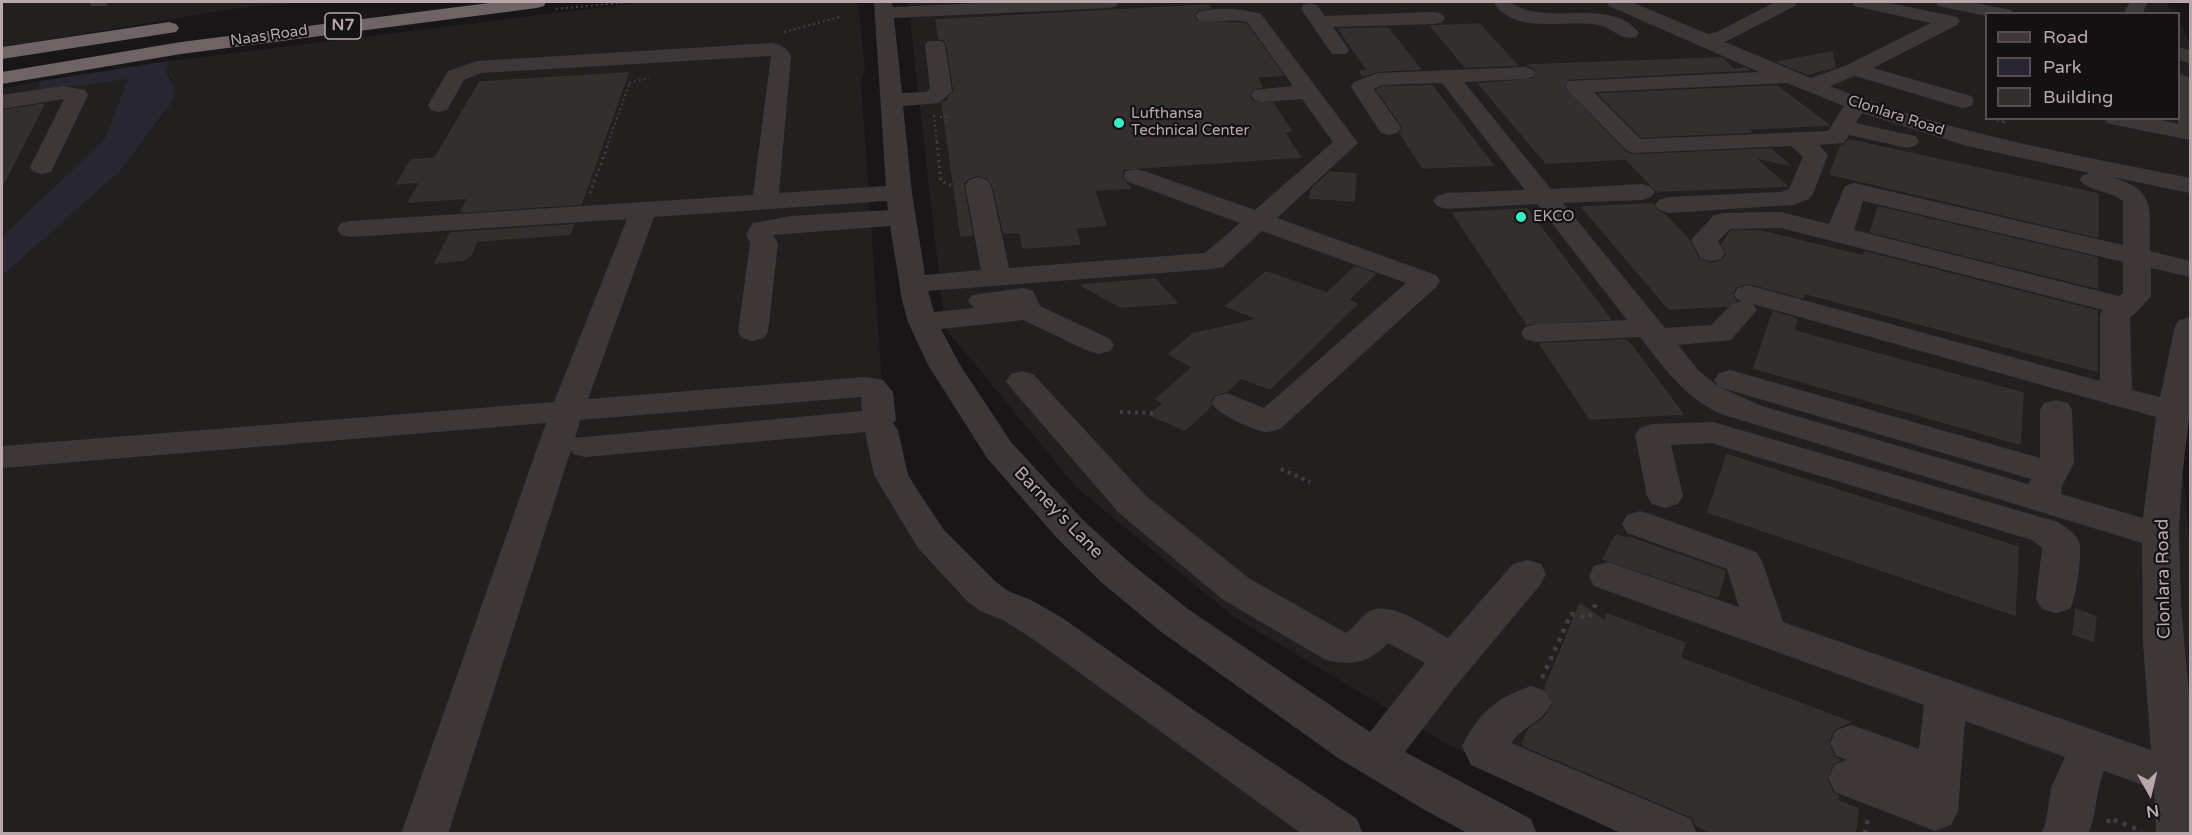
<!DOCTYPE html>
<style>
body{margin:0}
#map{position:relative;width:2192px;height:835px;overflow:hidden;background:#181616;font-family:"Varela Round",sans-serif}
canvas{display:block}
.frame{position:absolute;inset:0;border:3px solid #b8a8ab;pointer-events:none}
.legend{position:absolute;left:1985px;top:12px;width:195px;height:108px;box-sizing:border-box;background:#131111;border:2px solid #554d4f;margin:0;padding:8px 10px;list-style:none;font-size:18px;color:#b8a8ab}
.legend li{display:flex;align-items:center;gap:12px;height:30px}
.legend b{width:30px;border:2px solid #554d4f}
.north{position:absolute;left:2120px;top:763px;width:60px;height:60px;-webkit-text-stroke:4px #131111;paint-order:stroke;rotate:172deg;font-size:16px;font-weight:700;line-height:24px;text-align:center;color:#b8a8ab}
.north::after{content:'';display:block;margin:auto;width:21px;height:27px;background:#b8a8ab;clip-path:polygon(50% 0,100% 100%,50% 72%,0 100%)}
</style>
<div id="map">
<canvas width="2192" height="835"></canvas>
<div class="frame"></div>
<ul class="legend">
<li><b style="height:8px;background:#3d3738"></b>Road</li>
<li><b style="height:16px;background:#282630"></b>Park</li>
<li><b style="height:16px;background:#322f2e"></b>Building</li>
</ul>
<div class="north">N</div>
</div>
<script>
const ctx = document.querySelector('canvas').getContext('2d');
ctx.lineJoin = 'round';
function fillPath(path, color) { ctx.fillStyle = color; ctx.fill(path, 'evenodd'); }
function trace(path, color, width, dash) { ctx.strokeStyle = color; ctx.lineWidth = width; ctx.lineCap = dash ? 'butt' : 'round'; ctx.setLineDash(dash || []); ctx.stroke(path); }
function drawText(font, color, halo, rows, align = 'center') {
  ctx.font = font + ' "Varela Round",sans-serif'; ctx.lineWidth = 4.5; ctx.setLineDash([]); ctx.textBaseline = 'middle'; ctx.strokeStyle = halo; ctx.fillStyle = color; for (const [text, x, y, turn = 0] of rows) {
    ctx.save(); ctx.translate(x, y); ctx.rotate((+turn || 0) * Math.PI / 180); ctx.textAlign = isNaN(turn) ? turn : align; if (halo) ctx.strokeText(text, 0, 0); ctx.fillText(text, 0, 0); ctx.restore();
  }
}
fillPath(new Path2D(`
 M2,2H303L240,8L2,47Z
 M644,2H843L858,4L865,67L861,82L885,426L925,513L996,582L1365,833L2,834V276L121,170L167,110L172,80L166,71L169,61Z
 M908,2H2166L2173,13L1986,14V118H2178L2179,22L2190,42V383L2187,391L2182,462L2190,545V833H1642L1450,746L1234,617L1077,488L945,328Z
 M129,78L104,140L2,236V88L40,81L37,91Z`), '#22201f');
fillPath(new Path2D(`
 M169,61L166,71L175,90L172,102L121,170L2,276V236L104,140L128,79L36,92L40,81Z`), '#282630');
const building = new Path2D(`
 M1208,5L1210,8L1198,10L1193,15L1196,21L1246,24L1283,75L1256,77L1262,87L1252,89L1249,96L1253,102L1273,103L1291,131L1284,132L1300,157L1123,169L1121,177L1130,188L1094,190L1106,225L1075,228L1080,244L1023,248L1020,232L1004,233L993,185L988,178L977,175L968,178L963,184L972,235L961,236L942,103L948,101V98L954,91L947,45L944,40L939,39L936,20Z
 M1479,24L1517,65L1465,67L1431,26Z
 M1388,28L1420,69L1378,71L1363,76L1360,71H1368L1339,29Z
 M1832,52L1835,67L1808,74L1778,62Z
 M1722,58L1734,70L1745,68L1749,70L1568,79L1563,87L1626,153L1635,155L1771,149L1789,165L1754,157L1787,186L1657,191L1626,159L1546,163L1479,84L1533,79L1538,73L1534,67L1527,65Z
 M628,73L581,204L461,212L468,198L409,202L420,182L397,184L411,160L435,158L480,82Z
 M1432,86L1493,165L1423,168L1400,133L1403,127L1377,90L1383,87Z
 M1777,86L1829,125L1747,129L1751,132L1642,137L1599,94Z
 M44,104L2,186V111Z
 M1849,140L2098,194V235L2097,237L1830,174L1841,146L1846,144Z
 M1330,172L1356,174L1354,201L1310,198L1312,189Z
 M1653,204L1657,211L1664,214L1689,240L1699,260L1712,264L1723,260L1727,254L1722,244L1731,231H1760L1863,256L1865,252L2097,311V371L1804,293L1803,298L1749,283L1736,287L1732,293L1736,301L1727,306L1669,309L1582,207Z
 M1878,207L2097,258V288L1871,232Z
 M1527,209L1610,319L1527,324L1453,213Z
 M573,225L570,234L477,241L471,255L464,260L435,263L450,233Z
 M1355,267L1375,274L1348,300L1357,304L1270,389L1241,378L1227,391L1214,395L1209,402L1211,406L1185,430L1150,415L1164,403L1156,399L1193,367L1169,354L1193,334L1259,319L1226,306L1266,272L1327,293Z
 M1155,279L1177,303L1121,307L1081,285Z
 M1773,312L1797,319L1794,331L2023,393L2020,444L1754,368Z
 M1626,340L1631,345L1683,414L1590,419L1540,344Z
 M1727,455L2018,547L2015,615L1708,512Z
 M1616,535L1628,539V537L1725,571L1718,597L1603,559Z
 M1580,604L1605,621L1607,614L1685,643L1680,658L1850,722L1834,729L1828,742L1834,757L1840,760L1833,763L1826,779L1833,793L1838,796V801L1858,809L1855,834H1715L1696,825L1692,817L1522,745L1529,729L1545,717L1554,704L1545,688Z
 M2076,609L2096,617L2093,641L2073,634Z`);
fillPath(building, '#322f2e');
trace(building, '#343130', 1.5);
trace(new Path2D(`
 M556,9L630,2
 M784,32L840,17
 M629,83L649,78
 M934,115L937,143
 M940,117H947V121
 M1987,118L2006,122L2001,123
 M608,143L630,82`), '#443d3e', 2, [2, 3]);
trace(new Path2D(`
 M937,142L941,181L953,186
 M590,193L609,142`), '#443d3e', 3, [2, 4]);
trace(new Path2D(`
 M1120,412L1153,413
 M1281,469L1310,482`), '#443d3e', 4, [3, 4.5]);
trace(new Path2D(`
 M1542,678L1571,614L1589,618L1598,599
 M2108,823L2109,818L2142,831
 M1865,834L1868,818`), '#443d3e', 4.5, [4, 6]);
fillPath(new Path2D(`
 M89,2H108L106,6H91Z
 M874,2H892L893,7L1004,2H1119L1117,6L1110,8L894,18L902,93L926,92L930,89L925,45L928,41H942L945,45L952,91L939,103L903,106L912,193L925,275L981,270L965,185L969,180L978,177L987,180L991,185L1009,268L1205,253L1240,223L1126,181L1123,176L1126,171L1135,169L1144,171L1255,210L1333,142L1302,99L1262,102L1254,100L1251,95L1254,90L1293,86L1247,22C1231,18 1214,24 1198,20L1195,16L1198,12C1219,7 1240,8 1261,14L1358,143L1277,218L1436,275L1440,281L1436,287L1280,429C1275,430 1270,432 1266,432C1252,430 1218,414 1211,403L1216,396L1227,393L1264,408L1406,283L1262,231L1223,267L1213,269L928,291L934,312L974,308L968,301L972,295L1023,288L1033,291L1040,306L1110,339L1114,345L1110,351L1099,354L1088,351L1023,320L941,329L960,365L1011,442L1083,520L1129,562L1188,609L1370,732L1425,663L1388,643C1370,663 1349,667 1324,659L1222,599L1119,513L1011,388L1006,381L1011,374L1022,371L1033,374L1145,495L1250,579L1346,633C1355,627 1361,616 1370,611C1391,600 1429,628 1448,638L1513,564L1527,560L1541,564L1546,574L1541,584L1455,687L1405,752L1531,819L1537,834H1469L1423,809L1338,758L1160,631L1101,582L1057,538L987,458L928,365L908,322L902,300L890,226L773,235L778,243L768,332L764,338L753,341L742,338L738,332L750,243L746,234L753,223L792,216L888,210L887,201L654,217L588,399L865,377L883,380L893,392L896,420L893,423L898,430L908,475L918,491L944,530L995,581L1008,591L1031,600L1061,617L1201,715L1357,819L1363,834H1302L1033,639L1003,620L980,611L967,601L918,548L874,475L865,432L585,457L573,454L571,450L448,834H401L546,423L2,468V446L554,402L627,219L350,237L341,235L337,229L341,223L350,221L753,195L771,56L481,73L464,80L447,110L439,112L431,110L428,105L448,71L477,61L772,43C781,45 787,47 791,56L779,193L886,186ZM861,397L862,411L575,438L580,420Z
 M1493,2C1517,0 1517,10 1537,12C1567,17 1618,3 1639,33L1636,37C1620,41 1612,27 1598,25C1564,19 1516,36 1493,2Z
 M1607,2H1631L1708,34L1717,32L1775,2H1797L1795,6L1725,42L1811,78L1847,65L1931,23L1854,6L1852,2H1885L1957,17L1960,21L1957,25L1873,68L1971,96L1974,101L1971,106L1963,108L1955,106L1855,76L1830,86C1948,133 2067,153 2190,178V193L2107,176C2158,189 2149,207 2150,251L2190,261V277L2151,268V296L2136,313L2130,317L2132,390L2160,397L2175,326L2179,320L2190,317V410L2182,478L2179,529L2181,605L2190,706V834H2156L2154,789L2104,771C2095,793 2097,815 2088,834H2041L2046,822L2051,788L2065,757L1965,721L1958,811L1951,825L1935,831L1835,792L1828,778L1835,764L1847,760L1836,756L1830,743L1836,730L1852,725L1919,749L1924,705L1594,586L1589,576L1594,566L1608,562L1739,607L1727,569L1627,533L1622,524L1627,515L1640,511L1653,515L1756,552L1762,561L1783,622L2151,750L2143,643L2142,543L1721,414C1684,397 1664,368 1640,337L1536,342L1525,339L1521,333L1525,327L1536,324L1627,320L1537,204L1446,209L1437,206L1433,201L1437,196L1446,193L1525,190L1442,83L1382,85L1374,89L1401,128L1397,133L1389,135L1381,133L1351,87L1354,82L1378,73L1525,67L1532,69L1536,73L1532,77L1525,79L1464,82L1551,189L1642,184L1651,187L1655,192L1651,197L1642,200L1563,203L1665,328L1711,325L1732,304L1742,301L1738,300L1734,294L1738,288L1748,285L2100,381V314L2103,310L1781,228L1730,229L1718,241L1725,253L1721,259L1711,261L1701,259L1691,240L1714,215L1723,213L1781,212L1829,224L1845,186L1854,183L2123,245V201C2111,191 2087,191 2080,180L2083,175L2090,173L1967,146L1862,113L1856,123L1915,136L1919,141L1915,146L1907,148L1849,135L1844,143L1819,145L1828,155L1813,194L1809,199L1793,205L1668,213L1659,210L1655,205L1659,200L1668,197L1781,192L1789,189L1803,157L1791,146L1635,153L1627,151L1568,91L1565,86L1568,81L1759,72L1609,6ZM1787,83L1844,106L1828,131L1641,139L1594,92ZM1863,201L2123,262V293L2119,296L1854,230ZM1753,304L2156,417L2143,518L2061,494L2062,486L2074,463L2072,410L2068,403L2056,400L2044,403L2040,410V458L1730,370L1719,373L1714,380L1719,387L1699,371L1678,345L1731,340L1757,310ZM1719,387L2031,479L2028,484L1762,406Z
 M1936,2H1970L2011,10L2013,14H1986V16L1938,6Z
 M2130,2H2148L2142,14H2123Z
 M1310,3L1317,5L1325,16L1435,12L1442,14L1445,18L1442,22L1435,24L1333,27L1349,50L1346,54H1332L1301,9L1303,5Z
 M2178,47L2190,50V63L2178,60Z
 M2178,73L2190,78V140L2115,125L2107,123L2104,118H2152L2178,124Z
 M63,86L85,90L88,95L51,172L42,174L33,172L30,167L64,99L2,109V95Z
 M1713,422L2058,522C2065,527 2076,533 2079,542C2083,553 2076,599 2070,609L2056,613L2042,609L2036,599L2042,548L2032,540L1711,443L1671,445L1683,496L1678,504L1665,508L1652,504L1647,496L1635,435L1640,428L1652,424Z
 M1531,686L1546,691L1552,703C1542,723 1524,725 1511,743L1691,819L1697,834H1623L1471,765L1462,746C1478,714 1497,697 1531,686Z`), '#3d3738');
fillPath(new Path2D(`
 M497,2H546L544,6L537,8L181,54L2,84V72L181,42Z
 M169,22L176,24L179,28L176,32L2,59V47Z`), '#6e6365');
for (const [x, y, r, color] of [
 [1119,123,6,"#37f0c7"],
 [1521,217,6,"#37f0c7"]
]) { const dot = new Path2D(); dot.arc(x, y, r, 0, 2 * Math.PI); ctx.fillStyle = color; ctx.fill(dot); trace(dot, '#131111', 2); }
drawText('15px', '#b8a8ab', '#131111', [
 ["Naas Road",269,36,-8],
 ["Clonlara Road",1896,116,18]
]);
drawText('15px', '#b8a8ab', '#131111', [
 ["Lufthansa",1131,114],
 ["Technical Center",1131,131],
 ["EKCO",1533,217]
], 'left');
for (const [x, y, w] of [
 [343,26,36]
]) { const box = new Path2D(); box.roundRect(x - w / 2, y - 13, w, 26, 4.5); ctx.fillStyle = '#131111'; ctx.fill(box); trace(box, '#b8a8ab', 1.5); }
drawText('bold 16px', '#b8a8ab', null, [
 ["N7",343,26]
]);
drawText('18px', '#b8a8ab', '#131111', [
 ["Barney's Lane",1058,513,46],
 ["Clonlara Road",2164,579,-91]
]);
</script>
